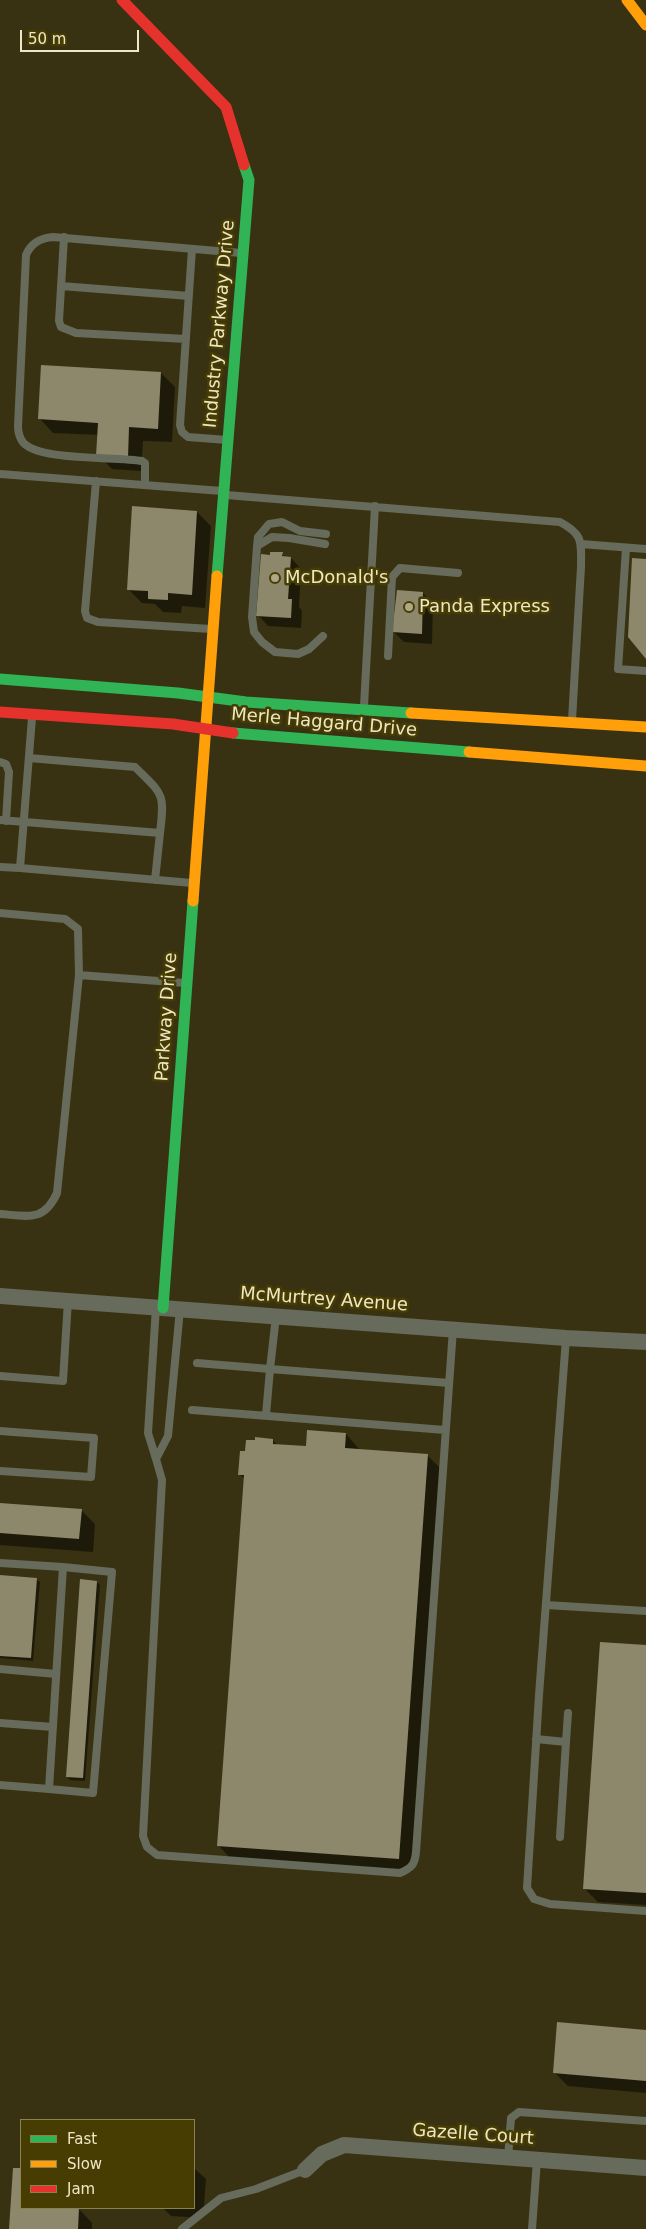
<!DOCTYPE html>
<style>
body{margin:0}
#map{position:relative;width:646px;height:2229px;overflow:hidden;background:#383212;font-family:"DejaVu Sans",sans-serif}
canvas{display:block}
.legend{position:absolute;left:20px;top:2119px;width:175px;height:90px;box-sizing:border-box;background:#473d03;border:1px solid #8a8151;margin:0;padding:6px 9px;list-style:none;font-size:15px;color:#eee7c5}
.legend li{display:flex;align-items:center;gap:10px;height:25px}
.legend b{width:25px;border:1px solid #8a8151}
.scale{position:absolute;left:20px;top:30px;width:119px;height:22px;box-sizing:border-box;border:2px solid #eee7c5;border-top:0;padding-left:6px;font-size:15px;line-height:18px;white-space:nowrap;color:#eee7c5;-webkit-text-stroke:4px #473d03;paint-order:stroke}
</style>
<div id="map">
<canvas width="646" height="2229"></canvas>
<ul class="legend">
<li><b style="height:6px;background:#30b455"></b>Fast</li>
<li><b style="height:6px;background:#ff9f0a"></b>Slow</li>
<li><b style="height:6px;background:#e5322d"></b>Jam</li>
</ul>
<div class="scale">50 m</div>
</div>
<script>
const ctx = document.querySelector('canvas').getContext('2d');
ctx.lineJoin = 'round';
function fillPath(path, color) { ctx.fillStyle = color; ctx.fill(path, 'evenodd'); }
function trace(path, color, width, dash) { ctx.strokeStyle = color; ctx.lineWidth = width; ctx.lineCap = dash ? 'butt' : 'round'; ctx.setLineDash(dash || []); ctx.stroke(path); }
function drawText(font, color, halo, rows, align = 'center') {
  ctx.font = font + ' "DejaVu Sans",sans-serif'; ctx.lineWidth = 5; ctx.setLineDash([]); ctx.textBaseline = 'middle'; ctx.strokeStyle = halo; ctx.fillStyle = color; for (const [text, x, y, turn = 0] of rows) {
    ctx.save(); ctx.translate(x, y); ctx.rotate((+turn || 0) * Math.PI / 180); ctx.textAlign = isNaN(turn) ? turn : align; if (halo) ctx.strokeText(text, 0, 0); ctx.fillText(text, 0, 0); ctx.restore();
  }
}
fillPath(new Path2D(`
 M161,373L175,387L172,442L143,441L141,471L112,469L98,455L99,435L53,433L40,419Z
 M197,512L211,526L205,608L182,606L181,613L163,612L155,604L142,603L128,589Z
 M282,554L286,558H291L301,569L299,607L302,611L301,628L268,626L258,615L271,556Z
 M423,593L433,603L432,644L404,642L394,632Z
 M308,1432L346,1434L360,1450L427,1455L441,1469L412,1872L232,1860L219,1846L245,1479L239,1474L246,1453L272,1440L278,1445L307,1447Z
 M0,1504L81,1510L95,1524L93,1552L0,1545Z
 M0,1576L36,1579L40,1582L33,1661L0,1658Z
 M97,1582L100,1585L85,1781L70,1780L67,1777Z
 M646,1646V1905L598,1902L584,1888Z
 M646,2031V2093L568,2086L554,2072Z
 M194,2168L206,2179L203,2218L171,2216L163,2208H194Z
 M14,2169H21V2208L79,2209L92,2223V2229H10Z`), '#0007');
fillPath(new Path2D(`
 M41,365L161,372L158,429L129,427L128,458L96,456L98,423L38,419Z
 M132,506L197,511L192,595L168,593V600L148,599V591L127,590Z
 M270,552H283L282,556L291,557L288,599H292L291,618L256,616L261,554L270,555Z
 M632,558L646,559V659L628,637Z
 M397,590L423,592L422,634L392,632Z
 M307,1430L346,1433L345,1448L428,1454L399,1859L217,1846L244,1475H238L240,1451H245L246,1440H255V1437L273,1439V1444L306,1446Z
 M0,1503L82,1509L79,1539L0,1533Z
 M0,1575L37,1578L31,1658L0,1656Z
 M80,1579L97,1581L83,1778L66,1777Z
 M600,1642L646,1645V1893L583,1889Z
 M557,2022L646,2030V2081L553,2073Z
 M13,2168H21V2208H79L78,2229H9Z`), '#8d886c');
trace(new Path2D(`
 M64,237L59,321L61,327L76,333L186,339
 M192,249L180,425L182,432L188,437L227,440
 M61,286L189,296
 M0,474L222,491
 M96,481L85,611L87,618L98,622L211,629
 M145,485V463L142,461C118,456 36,462 22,441C19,436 18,431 18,426L26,255C31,243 40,238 53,237L241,253
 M226,495L560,522C584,535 581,542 581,567L572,720
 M581,544L646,549
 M257,546L258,537L269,524L282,522L300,531L326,534
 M626,548L618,669L646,671
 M323,636L309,649L298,654L275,652L262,642L254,632L252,617L257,546L272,537L289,538L325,544
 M388,656L392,577L400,568L458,573
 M364,706L375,506
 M29,758L135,767C163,795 165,792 160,833
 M0,762L6,764L9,772L6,821
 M0,820L160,833L155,880
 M0,867L20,868L32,718
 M20,868L192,883
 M0,913L65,919L78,929L79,975L57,1193C44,1222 28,1216 0,1214
 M79,975L185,983
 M156,1307L148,1433L156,1459L168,1436L180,1309
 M276,1316L270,1369L449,1383
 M566,1338L539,1695L527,1888L534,1899L550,1904L646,1911
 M197,1363L270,1369L266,1415
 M0,1376L63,1381L68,1300
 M192,1410L445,1430
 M0,1431L94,1438L91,1477L0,1471
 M156,1459L162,1480L143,1836L147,1847L157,1855L400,1873C412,1868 415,1864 416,1852L453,1329
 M0,1563L63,1567L49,1789L0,1785
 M546,1605L646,1611
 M0,1669L56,1674
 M0,1723L53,1727
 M536,1739L566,1742L560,1837
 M566,1742L568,1713
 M49,1789L93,1793L112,1572L63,1567
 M508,2158L511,2118L519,2112L646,2121
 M182,2229L221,2198L256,2189L305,2170
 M532,2229L537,2160`), '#676b5b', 8);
trace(new Path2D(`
 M0,1296L566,1338L646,1342
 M305,2170L322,2154L344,2145L646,2168`), '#676b5b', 16);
trace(new Path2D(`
 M217,576L249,180L244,165
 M0,679L178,693L246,702L411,713
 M233,733L469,752
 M163,1308L193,901`), '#30b455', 11);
trace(new Path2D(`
 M627,0L646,25
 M411,713L646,727
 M469,752L646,766
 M193,901L217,576`), '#ff9f0a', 11);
trace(new Path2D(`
 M122,0L226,107L244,165
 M0,712L173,724L233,733`), '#e5322d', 11);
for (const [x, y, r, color] of [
 [275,578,5,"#aea886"],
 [409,607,5,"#aea886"]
]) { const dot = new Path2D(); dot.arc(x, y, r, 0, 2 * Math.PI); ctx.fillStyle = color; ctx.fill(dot); trace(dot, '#473d03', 2); }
drawText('18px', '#eee7c5', '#473d03', [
 ["Industry Parkway Drive",220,324,-85],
 ["Merle Haggard Drive",324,723,5],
 ["Parkway Drive",167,1017,-86],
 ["McMurtrey Avenue",324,1300,4],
 ["Gazelle Court",473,2135,4]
]);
drawText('18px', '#eee7c5', '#473d03', [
 ["McDonald's",285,578],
 ["Panda Express",419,607]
], 'left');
</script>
